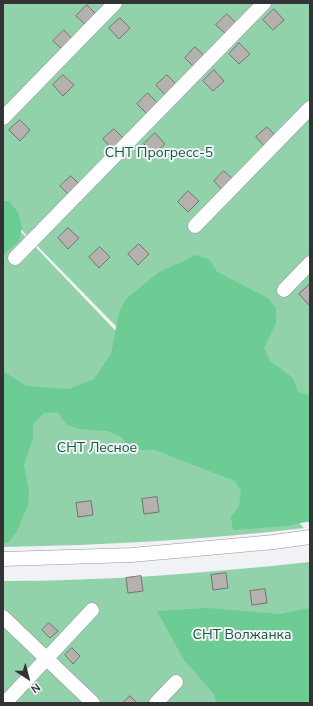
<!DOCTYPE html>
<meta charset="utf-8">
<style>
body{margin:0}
#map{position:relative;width:313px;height:706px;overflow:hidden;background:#f0f2f6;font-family:"Nunito Sans",sans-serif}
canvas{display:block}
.frame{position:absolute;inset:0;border:4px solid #333335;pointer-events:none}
.north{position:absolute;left:8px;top:658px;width:40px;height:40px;-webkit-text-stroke:3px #f0f2f6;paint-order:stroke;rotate:144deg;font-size:11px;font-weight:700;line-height:16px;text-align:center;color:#333335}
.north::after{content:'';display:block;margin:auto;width:14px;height:18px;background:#333335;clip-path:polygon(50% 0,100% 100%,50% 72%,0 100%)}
</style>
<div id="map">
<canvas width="313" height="706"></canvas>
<div class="frame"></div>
<div class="north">N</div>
</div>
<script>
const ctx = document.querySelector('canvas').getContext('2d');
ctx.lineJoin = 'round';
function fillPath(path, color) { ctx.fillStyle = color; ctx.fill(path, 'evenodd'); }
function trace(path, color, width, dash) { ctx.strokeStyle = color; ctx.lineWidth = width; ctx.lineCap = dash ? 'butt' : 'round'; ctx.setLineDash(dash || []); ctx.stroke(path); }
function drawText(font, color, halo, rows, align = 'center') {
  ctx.font = font + ' "Nunito Sans",sans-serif'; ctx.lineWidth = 4; ctx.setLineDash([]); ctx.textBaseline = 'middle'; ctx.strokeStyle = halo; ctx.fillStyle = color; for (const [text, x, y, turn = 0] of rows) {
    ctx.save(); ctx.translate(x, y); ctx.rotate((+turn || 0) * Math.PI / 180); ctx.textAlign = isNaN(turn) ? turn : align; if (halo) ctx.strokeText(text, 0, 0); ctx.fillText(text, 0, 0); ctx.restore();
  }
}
fillPath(new Path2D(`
 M3,3H310V524L3,211Z
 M3,213L304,528C205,540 104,545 3,547Z
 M310,562V703H3V581C106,581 208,573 310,562Z`), '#91d2aa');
fillPath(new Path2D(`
 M3,201H9L18,212L22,227L19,241L3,255Z
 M197,255L210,260L217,272L268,298L276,308V323L264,348L270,361L293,378L298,392L310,396V521L288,526L233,530L231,517L239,506L241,492L235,481L155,450H141L129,446L120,436L107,431L79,429L66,424L58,412L44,413L33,424V438L24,465L29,492L28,505L17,531L9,542L3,544V371L26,386L69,389L94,379L111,354L119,312L126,299L159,272Z
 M207,608L280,614L310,608V703H216L214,694L184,660L157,611Z`), '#6dcb94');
const building = new Path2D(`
 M87,5L97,15L87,26L76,16Z
 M274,9L284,20L273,30L263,20Z
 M227,14L238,25L227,35L216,25Z
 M120,18L130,28L119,39L109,28Z
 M64,30L74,41L64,51L53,41Z
 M239,43L250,54L239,64L229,54Z
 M195,47L206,57L195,68L185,58Z
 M214,70L224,81L213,91L203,81Z
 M63,75L74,85L63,96L53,85Z
 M167,75L177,85L166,96L156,85Z
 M148,93L158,104L147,114L137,104Z
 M20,120L30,130L20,141L9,130Z
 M267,127L277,137L266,148L256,137Z
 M114,129L124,139L113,150L103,139Z
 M155,133L165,144L154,154L144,144Z
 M224,171L235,181L224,192L214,181Z
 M71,176L81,186L71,197L60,186Z
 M188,191L199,201L188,212L178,202Z
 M68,228L79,238L68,249L58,238Z
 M139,244L149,254L138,265L128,254Z
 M100,247L110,257L99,268L89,257Z
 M310,284V304L309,305L299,294Z
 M157,497L159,512L144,514L142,499Z
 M91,501L93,515L78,517L76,503Z
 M226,573L228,588L213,590L211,575Z
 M141,576L143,591L128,593L126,578Z
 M265,589L267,603L252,605L250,591Z
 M49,623L58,631L50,638L42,630Z
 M72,648L80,656L73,664L65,655Z
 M130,696L137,703H123Z`);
fillPath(building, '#b5b1ae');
trace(building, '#777370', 1);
const minor = new Path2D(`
 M3,118L115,3
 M195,226L310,108
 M15,258L264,3
 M284,290L310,263
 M3,559L132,555L274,542L310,537
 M3,617L93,703
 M5,703L92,610
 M156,703L176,682`);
trace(minor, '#949599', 15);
trace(minor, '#fff', 14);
drawText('14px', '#155c39', '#f0f2f6', [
 ["СНТ Прогресс-5",159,154],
 ["СНТ Лесное",97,449],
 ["СНТ Волжанка",242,636]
]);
</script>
